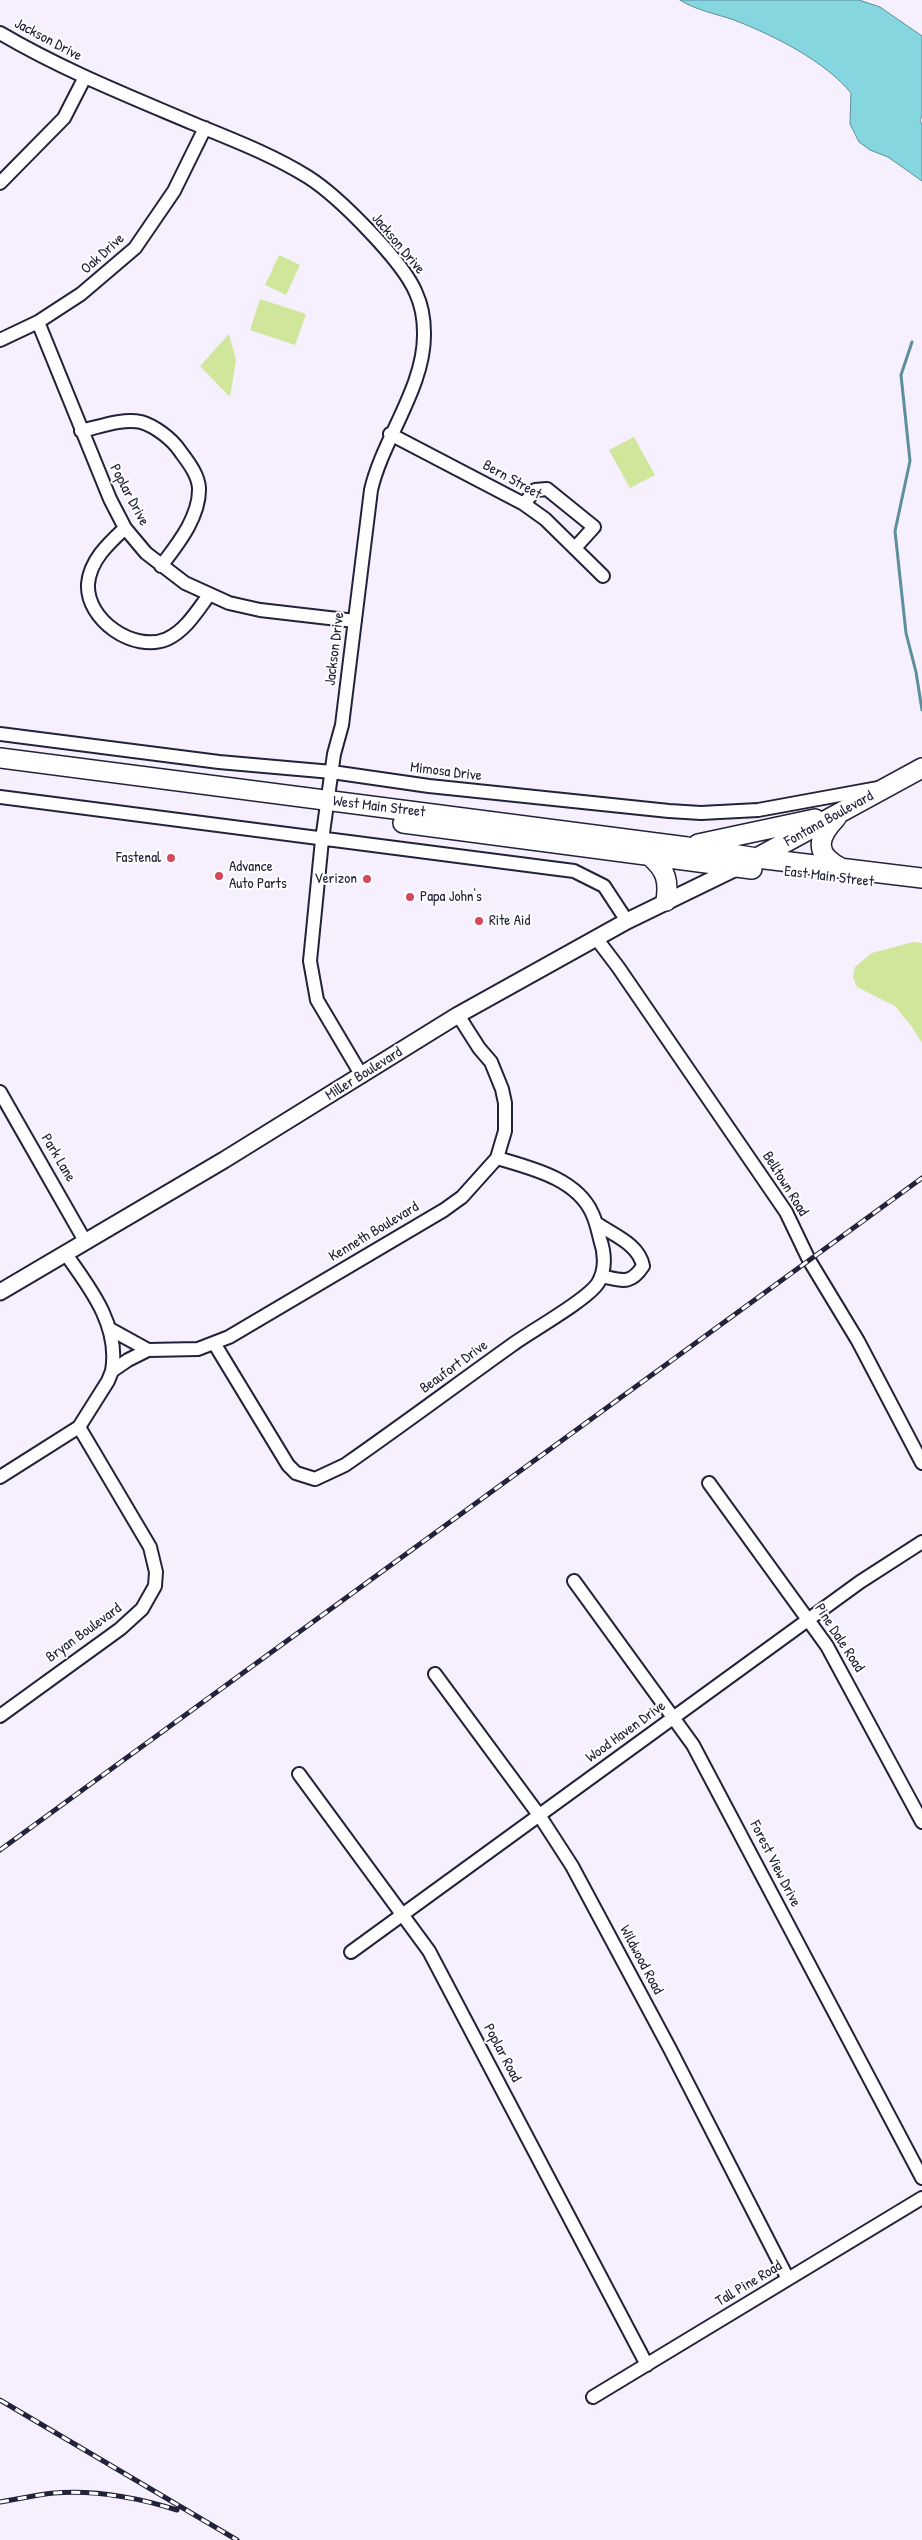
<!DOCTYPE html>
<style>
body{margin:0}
canvas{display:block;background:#f5effe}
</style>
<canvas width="922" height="2540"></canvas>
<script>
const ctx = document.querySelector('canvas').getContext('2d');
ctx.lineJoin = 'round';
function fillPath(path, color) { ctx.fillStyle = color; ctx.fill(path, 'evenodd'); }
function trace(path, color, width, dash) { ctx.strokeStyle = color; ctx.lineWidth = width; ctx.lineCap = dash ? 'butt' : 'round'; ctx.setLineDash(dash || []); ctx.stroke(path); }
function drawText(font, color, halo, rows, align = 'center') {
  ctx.font = font + ' "Patrick Hand",sans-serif'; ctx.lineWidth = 4; ctx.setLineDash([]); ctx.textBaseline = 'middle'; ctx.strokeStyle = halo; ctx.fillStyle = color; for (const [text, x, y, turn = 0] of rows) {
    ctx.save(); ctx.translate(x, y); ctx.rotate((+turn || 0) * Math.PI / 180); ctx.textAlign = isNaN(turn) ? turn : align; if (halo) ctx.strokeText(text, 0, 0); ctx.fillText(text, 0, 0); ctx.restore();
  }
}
fillPath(new Path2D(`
 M279,255L300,265L286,295L265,285Z
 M260,299L306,314L295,345L250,330Z
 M229,334L236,360L230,397L200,366Z
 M634,437L655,475L630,488L609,450Z
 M913,942L922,943V1043L912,1027L895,1006L857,987L853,977L855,967L872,953Z`), '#cfe69b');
const water = new Path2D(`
 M680,0H859L880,7L922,36V116L920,120L922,125V181L888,157L870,150L859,142L850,124L851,93C825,61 773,35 734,20C717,14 695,10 680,0Z`);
fillPath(water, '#85d6de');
trace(water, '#5d8e9d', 1);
trace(new Path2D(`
 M912,342L901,375L910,461L895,531L906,633L916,672L922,710`), '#5d8e9d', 3);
const minor = new Path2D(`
 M0,33C61,69 126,95 192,123C231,139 273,155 308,177C338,196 403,261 416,293C422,306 424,319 424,333C425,387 383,438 371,490L342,725L334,754L322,840L310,961L317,1000L362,1076
 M0,183L64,118L85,77
 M38,322L110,499L125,528L146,553L185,583L229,603L260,610L355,621
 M0,340L38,322L81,294L135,248L174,191L205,128
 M81,431C99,427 122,418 141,422C155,426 172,439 180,451C188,462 198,474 199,488C200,517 177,545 161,566
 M390,434L524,504L545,519L603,576
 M524,504L535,490L547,489L594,527L575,548
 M125,528C109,543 90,560 88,584C86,620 134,653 167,639C186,630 197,611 209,595
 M0,734L219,762L332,772L429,786L669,811L701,813L758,810L878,788
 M0,797L574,871L604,886L627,921
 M596,938L618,967L786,1212L809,1260L858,1341L922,1463
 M0,1092L85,1241
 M596,1223C613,1235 639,1244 643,1266C630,1286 621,1280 601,1276
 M65,1253C90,1288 120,1326 112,1371
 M110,1329L148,1350
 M214,1343L288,1465L296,1473L315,1479L345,1465C401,1426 456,1385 512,1345C531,1331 587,1300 598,1283C606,1270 605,1253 600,1239C598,1231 596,1221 592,1213C576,1178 530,1168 497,1158
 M0,1477L79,1427L108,1381L112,1371L128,1360L148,1350L198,1349L229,1337L444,1210L462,1197L497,1158L505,1131V1103L502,1089L491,1062L479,1048L458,1015
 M709,1483L827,1646L922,1822
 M574,1581L693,1745L922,2178
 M435,1674L539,1815L572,1866L670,2049L788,2279
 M0,1716L120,1629L142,1609L155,1586L156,1572L150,1547L79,1427
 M299,1774L429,1951L647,2365
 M351,1952L860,1582L922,1542
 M593,2397L922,2198`);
const tertiary = new Path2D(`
 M0,1292L224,1160L458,1015L627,921L736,868`);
const primary = new Path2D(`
 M0,758L687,847L757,858L922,878
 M836,818C817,838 814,854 841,868
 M403,823L752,869
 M698,844L815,819
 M651,857C666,870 669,881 666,901
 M755,859L922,768`);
trace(minor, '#22223b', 16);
trace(tertiary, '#22223b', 19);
trace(primary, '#22223b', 22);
trace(minor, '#fff', 12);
trace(tertiary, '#fff', 15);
trace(primary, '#fff', 19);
const rail = new Path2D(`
 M0,1850L922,1178
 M0,2400L237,2540
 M0,2502C18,2499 36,2495 54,2493C94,2490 139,2498 177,2510`);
trace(rail, '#22223b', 5);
trace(rail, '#fff', 3, [9]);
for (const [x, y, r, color] of [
 [171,858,5,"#d1495b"],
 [219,876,5,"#d1495b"],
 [367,879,5,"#d1495b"],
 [410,897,5,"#d1495b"],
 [479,921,5,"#d1495b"]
]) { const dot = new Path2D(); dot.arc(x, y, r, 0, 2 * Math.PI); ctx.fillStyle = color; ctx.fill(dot); trace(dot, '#fff', 2); }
drawText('15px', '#22223b', '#fff', [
 ["Jackson Drive",48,40,28],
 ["Jackson Drive",398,244,50],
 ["Oak Drive",103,254,-42],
 ["Bern Street",512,480,29],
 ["Poplar Drive",129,495,62],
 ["Jackson Drive",335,649,-83],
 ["Mimosa Drive",446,772,7],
 ["West Main Street",379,807,7],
 ["Fontana Boulevard",829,819,-29],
 ["East Main Street",829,877,7],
 ["Miller Boulevard",364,1074,-32],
 ["Park Lane",58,1158,59],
 ["Belltown Road",785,1184,58],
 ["Kenneth Boulevard",374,1232,-31],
 ["Beaufort Drive",454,1367,-36],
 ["Bryan Boulevard",84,1633,-36],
 ["Pine Dale Road",839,1638,57],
 ["Wood Haven Drive",626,1732,-36],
 ["Forest View Drive",775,1864,63],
 ["Wildwood Road",641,1960,62],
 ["Poplar Road",502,2053,62],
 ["Tall Pine Road",749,2284,-31]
]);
drawText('15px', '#22223b', '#fff', [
 ["Fastenal",161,858,"right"],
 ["Advance",229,867],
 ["Auto Parts",229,884],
 ["Verizon",357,879,"right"],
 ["Papa John's",420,897],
 ["Rite Aid",489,921]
], 'left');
</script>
